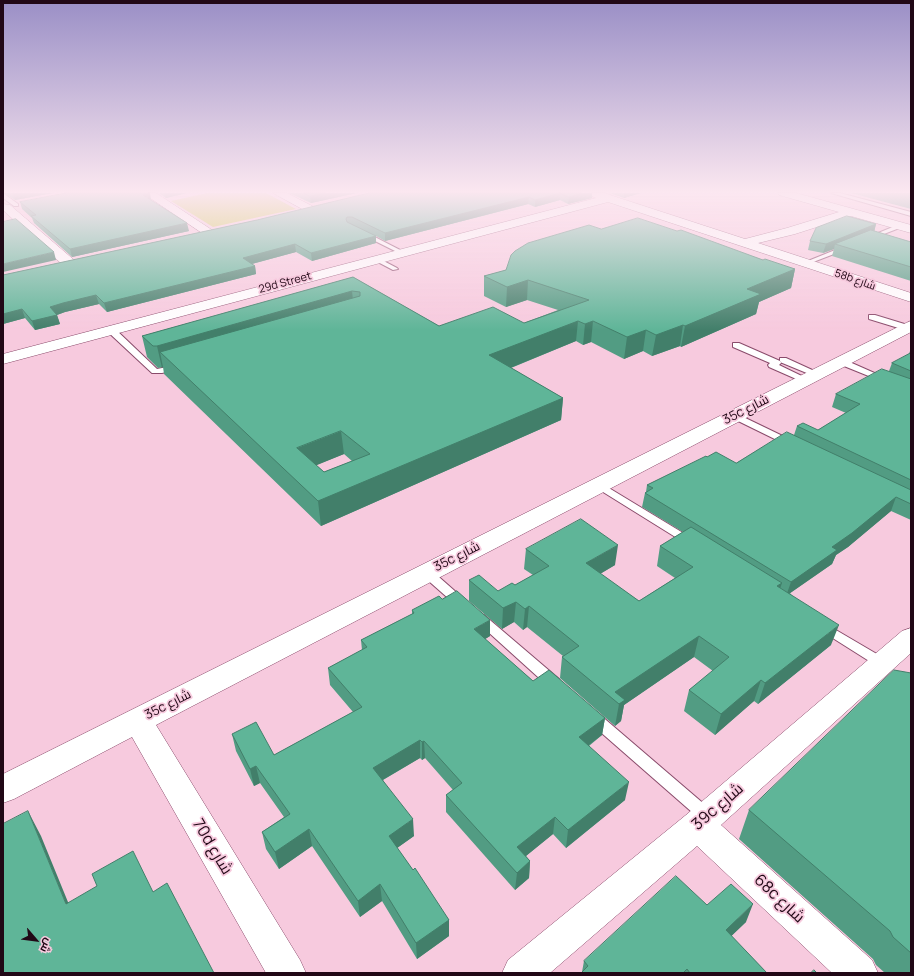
<!DOCTYPE html>
<meta charset="utf-8">
<style>
body{margin:0}
#map{position:relative;width:914px;height:976px;overflow:hidden;background:#f7cade;font-family:Manrope,Cairo,sans-serif}
canvas{display:block}
.frame{position:absolute;inset:0;border:4px solid #210816;pointer-events:none}
.north{position:absolute;left:16px;top:920px;width:40px;height:40px;-webkit-text-stroke:3px #f7cade;paint-order:stroke;rotate:118deg;font-size:11px;font-weight:700;line-height:16px;text-align:center;color:#210816}
.north::after{content:'';display:block;margin:auto;width:14px;height:18px;background:#210816;clip-path:polygon(50% 0,100% 100%,50% 72%,0 100%)}
</style>
<div id="map">
<canvas width="914" height="976"></canvas>
<div class="frame"></div>
<div class="north">ش</div>
</div>
<script>
const ctx = document.querySelector('canvas').getContext('2d');
ctx.lineJoin = 'round';
function fillPath(path, color) { ctx.fillStyle = color; ctx.fill(path, 'evenodd'); }
function trace(path, color, width, dash) { ctx.strokeStyle = color; ctx.lineWidth = width; ctx.lineCap = dash ? 'butt' : 'round'; ctx.setLineDash(dash || []); ctx.stroke(path); }
function drawText(font, color, halo, rows, align = 'center') {
  ctx.font = font + ' Manrope,Cairo,sans-serif'; ctx.lineWidth = 3.5; ctx.setLineDash([]); ctx.textBaseline = 'middle'; ctx.strokeStyle = halo; ctx.fillStyle = color; for (const [text, x, y, turn = 0] of rows) {
    ctx.save(); ctx.translate(x, y); ctx.rotate((+turn || 0) * Math.PI / 180); ctx.textAlign = isNaN(turn) ? turn : align; if (halo) ctx.strokeText(text, 0, 0); ctx.fillText(text, 0, 0); ctx.restore();
  }
}
fillPath(new Path2D(`
 M207,193H266L296,209L213,227L171,201Z`), '#c8c943');
const service = new Path2D(`
 M3,193L18,204V206H14L3,198Z
 M831,193H840L911,212V216Z
 M900,224L903,226L902,227L871,239L866,238Z
 M363,233H367L404,252L399,253L363,235Z
 M845,246L848,248L847,249L808,264L803,263Z
 M376,257L397,268L398,269L393,270L374,260V258Z
 M869,315H875L911,326V329L905,330L869,319Z
 M108,328H114L157,369L177,365L181,367L180,369L162,373H152L108,332Z
 M733,343H739L780,361L781,363L779,365L810,380L809,382H803L769,367L768,365L770,363L733,347Z
 M780,358H786L821,374L820,376H814L780,362Z
 M839,360H845L888,379L887,381H881L839,364Z
 M735,413L793,441L795,443L790,446L787,445L732,418L731,416L732,414Z
 M599,482L693,539L694,541L693,543H685L595,487L594,485Z
 M427,569L431,570L465,600L467,603L465,606L461,607L457,606L423,576L421,573L423,570Z
 M480,614L484,615L559,679L561,683L559,687L554,688L549,687L476,621L474,618L476,615Z
 M824,623L887,660L888,663L887,666L882,668L877,666L820,630L818,627L820,624Z
 M594,712L599,714L711,810L714,815L711,820L706,822L701,820L589,722L587,718L589,714Z`);
const minor = new Path2D(`
 M143,193H156L215,232L213,235H205Z
 M273,193H287L314,207L316,209L314,211H306Z
 M591,193H605L613,196L745,239L787,228L839,212L779,195L778,193H796L911,225V233L851,216L795,234L758,243L911,293V302L608,202L3,364V354L596,198L592,196Z
 M3,204L10,205L74,260L76,263L74,266H64L3,210Z
 M911,321V332L156,725L300,960L306,973H266L132,737L14,799L3,803V774L906,323Z
 M911,628V653L721,825L872,960L878,973H832L697,846L550,973H502L508,960L686,815L902,631Z`);
trace(service, '#8a4b6b', 2);
trace(minor, '#8a4b6b', 1);
fillPath(service, '#fff');
fillPath(minor, '#fff');
fillPath(new Path2D(`
 M4,193H53L15,200Z
 M159,193H187L166,198Z
 M289,193H357L311,203Z
 M369,193H592V198L568,204L560,200L535,207L528,204L521,206L385,241L376,236V243L312,261L296,252L252,264L255,266L256,274L107,312L99,304L65,312L57,315L60,324L35,330L25,318L3,324V275L257,220Z
 M610,193H641L624,198Z
 M851,193H911V209Z
 M151,200L189,231L72,257L34,223L32,218L22,209L20,202Z
 M876,224L874,231L911,242V281L832,256L834,249L823,253L808,250L810,241Z
 M601,229L677,231L763,260L795,269L791,288L759,302L756,314L681,347L680,346L652,356L643,351L624,359L591,342L583,345L576,341L511,368L563,398L561,420L321,526L164,374L163,367L158,368L147,357L142,336L353,277L439,326L524,323L558,310L527,300L506,307L484,296V276L506,270ZM344,454L352,461L324,472L316,465Z
 M911,348V520L891,511L848,547L836,555L832,564L790,593L831,645L758,704L754,701L715,735L684,711L689,690L713,671L694,657L624,705L621,721L615,726L560,678L562,657L563,656L527,627L523,630L514,622L502,629L469,601V580L498,591L515,585L533,575L524,569L526,549L615,565L600,574L639,601L675,578L657,566L660,546L683,532L642,507L645,493L646,492L647,485L707,457L736,463L794,435L797,426L818,430L846,413L832,407L836,394L889,371L892,363L909,354Z
 M412,610L490,636L485,639L533,681L605,718L602,735L589,746L625,800L566,848L553,834L526,856L530,861L529,878L515,890L446,812V795L453,790L425,758L422,760L420,758L383,780L414,836L397,848L449,920V936L417,959L382,901L360,917L312,846L279,869L266,849L262,832L284,817L260,783L254,786L236,751L232,734L274,755L353,712L330,685L328,668L362,650L361,640L412,614Z
 M911,673V973H885L876,965L873,959L739,839L749,810Z
 M707,905L746,922L731,936L767,973H581L582,972L584,961Z`), '#529c83');
fillPath(new Path2D(`
 M13,193H53L15,200Z
 M150,193L151,200L143,195Z
 M165,193H187L166,198Z
 M325,193H357L311,203L310,196Z
 M560,193V200L535,207V200Z
 M582,193H592V198L568,204L569,197Z
 M624,193H641L624,198Z
 M529,197L528,204L385,241V233Z
 M187,223L189,231L72,257L70,249Z
 M876,224L874,233L835,244L834,249L823,253L826,244Z
 M376,236V243L312,261L311,253Z
 M295,244L296,252L244,266L243,258Z
 M54,252L56,260L3,272V264Z
 M255,266L256,274L107,312L104,303Z
 M795,269L791,288L759,302L756,314L681,347L685,326L747,289Z
 M528,280L527,300L506,307L507,287Z
 M352,291L354,311L160,352L163,367L162,368L157,346Z
 M96,295L99,304L65,312L54,316L57,315L60,324L35,330L32,321L50,307L63,303Z
 M22,309L25,318L3,324V314Z
 M578,321L576,341L488,377L489,355Z
 M593,321L591,342L583,345L585,324Z
 M683,325L680,346L652,356L656,335Z
 M646,330L643,351L624,359L627,337Z
 M563,398L561,420L321,526L318,501Z
 M341,431L344,454L300,472L297,448Z
 M896,497L891,511L848,547L836,555L832,564L786,596L791,582L832,547Z
 M618,545L615,565L583,584L586,563Z
 M782,583L775,603L777,586Z
 M516,602L514,622L502,629L503,608Z
 M529,606L527,627L523,630L525,609Z
 M490,620V636L474,646V629Z
 M839,625L831,645L758,704L765,683Z
 M699,636L694,657L624,705L621,721L615,726L619,704L615,692Z
 M761,680L754,701L715,735L721,714Z
 M605,718L602,735L577,754L579,737Z
 M420,740V758L374,785L373,768Z
 M424,741L425,758L422,760V742Z
 M256,766L260,783L254,786L250,769Z
 M629,782L625,800L566,848L568,830Z
 M28,811L41,836L79,929L66,904Z
 M555,817L553,834L516,864L517,847Z
 M413,819L414,836L390,853L389,836Z
 M309,829L312,846L279,869L275,852Z
 M530,861L529,878L515,890L517,873Z
 M380,884L382,901L360,917L358,901Z
 M753,904L746,922L719,948L726,930Z
 M449,920V936L417,959L416,943Z`), '#427f6a');
const building = new Path2D(`
 M66,193H150L143,195L187,223L70,249L31,216L36,215L20,202Z
 M304,193H325L310,196Z
 M369,193H560L535,200L529,197L385,233L352,217H347L346,219L347,222L376,236L311,253L295,244L243,258L255,266L104,303L96,295L63,303L50,307L57,315L32,321L22,309L3,314V275L257,220Z
 M560,193H582L569,197Z
 M847,216L876,224L826,244L810,241L816,228Z
 M638,218L677,231L681,230L763,260L765,259L795,269L747,289L761,294L685,326L683,325L656,335L646,330L627,337L593,321L585,324L578,321L489,355L563,398L318,501L160,352L360,296V292L352,291L157,346H153L142,336L353,277L439,326L493,307L524,323L589,300L528,280L507,287L484,276L506,270L511,255L515,251L528,243L589,225L601,229ZM341,431L370,454L324,472L297,448Z
 M16,219L54,252L3,264V222Z
 M871,230L911,242V267L835,244Z
 M911,353V371L892,363Z
 M882,369L911,379V480L797,426L803,423L818,430L860,404L836,394Z
 M787,432L911,490V504L896,497L852,533L832,547L837,550L791,582L645,493L653,488L647,485L706,456L707,457L716,452L736,463Z
 M581,519L618,545L586,563L639,601L693,567L660,546L691,527L782,583L777,586L839,625L765,683L761,680L721,714L689,690L729,657L699,636L615,692L625,700L619,704L562,657L579,646L529,606L525,609L516,602L503,608L469,580L479,575L498,591L512,583L515,585L549,566L526,549Z
 M457,591L490,620L474,629L533,681L549,670L605,718L579,737L629,782L568,830L555,817L517,847L530,861L517,873L446,795L462,783L424,741L422,742L420,740L373,768L413,819L389,836L413,870L415,868L449,920L416,943L380,884L358,901L309,829L275,852L262,832L290,814L256,766L250,769L232,734L256,722L274,755L362,707L328,668L367,647L361,640L414,613L412,610L439,596L442,599Z
 M894,670L911,673V953L893,937L890,931L749,810Z
 M28,811L66,904L97,886L92,874L133,851L153,892L167,883L214,973H3V824Z
 M676,876L707,905L731,884L753,904L726,930L767,973H690L687,969L683,973H581L588,966L584,961Z
 M814,970L817,973H811Z`);
fillPath(building, '#5fb598');
trace(building, '#427f6a', 1);
const sky = ctx.createLinearGradient(0, 0, 0, 330);
sky.addColorStop(0, '#9a8fc6');
sky.addColorStop(0.58, '#fbe7f0');
sky.addColorStop(1, '#fbe7f000');
ctx.fillStyle = sky;
ctx.fillRect(0, 0, 914, 330);
drawText('11px', '#210816', '#f7cade', [
 ["58b شارع",855,280,19],
 ["29d Street",285,283,-15]
]);
drawText('13px', '#210816', '#f7cade', [
 ["35c شارع",746,410,-27],
 ["35c شارع",457,557,-27],
 ["35c شارع",168,705,-27]
]);
drawText('16px', '#210816', '#f7cade', [
 ["39c شارع",718,807,-41],
 ["70d شارع",212,847,59],
 ["68c شارع",779,899,43]
]);
</script>
